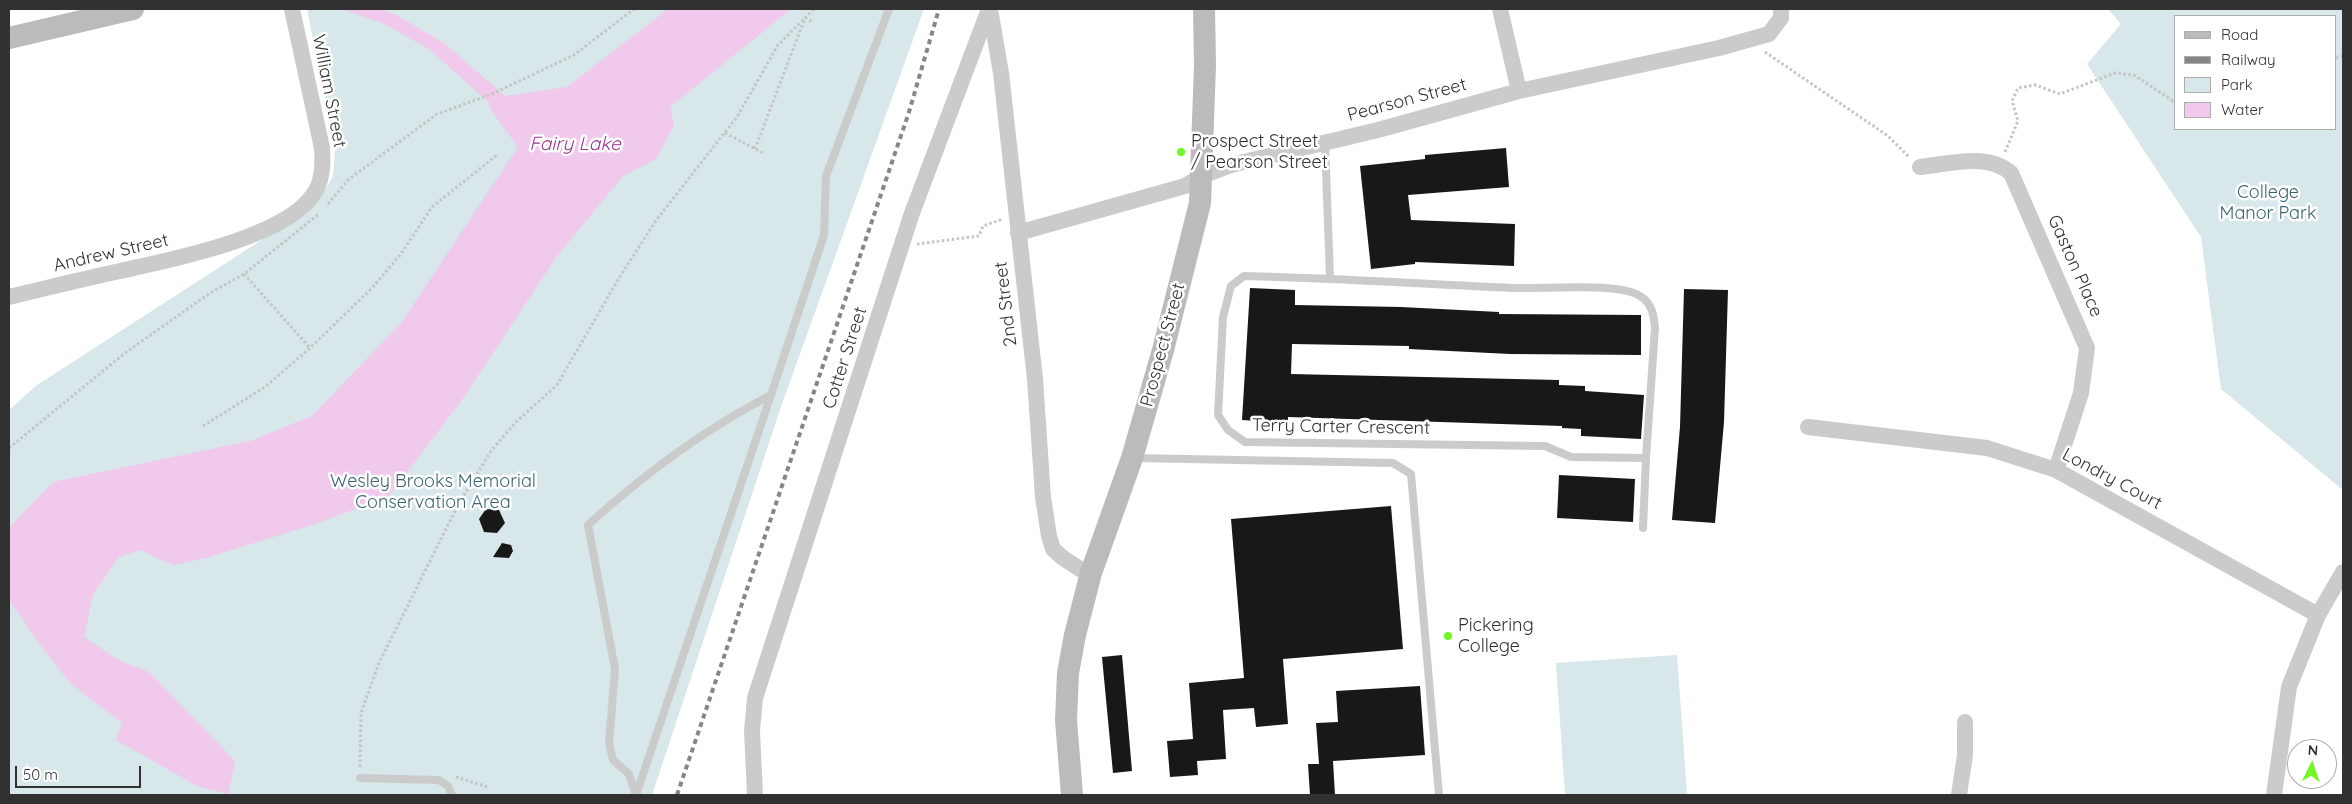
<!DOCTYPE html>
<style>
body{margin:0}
#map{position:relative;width:2352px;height:804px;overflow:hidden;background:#fff;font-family:Quicksand,sans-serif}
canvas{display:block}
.frame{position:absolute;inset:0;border:10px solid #313131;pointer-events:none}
.legend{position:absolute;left:2174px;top:15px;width:162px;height:115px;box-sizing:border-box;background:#fff;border:1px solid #adadad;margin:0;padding:6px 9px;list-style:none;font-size:15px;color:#313131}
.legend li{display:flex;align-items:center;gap:10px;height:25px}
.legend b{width:25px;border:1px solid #adadad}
.north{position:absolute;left:2287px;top:739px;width:50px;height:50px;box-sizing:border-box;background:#fff;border:1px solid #adadad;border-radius:50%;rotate:4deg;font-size:14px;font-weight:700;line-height:20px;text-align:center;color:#313131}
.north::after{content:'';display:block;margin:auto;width:18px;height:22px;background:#72f625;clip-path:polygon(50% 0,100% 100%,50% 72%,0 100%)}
.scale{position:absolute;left:15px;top:766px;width:126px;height:22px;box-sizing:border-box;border:2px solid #313131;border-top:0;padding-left:6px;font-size:15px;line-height:18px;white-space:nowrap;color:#313131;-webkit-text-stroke:4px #fff;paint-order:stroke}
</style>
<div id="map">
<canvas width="2352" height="804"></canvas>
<div class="frame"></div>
<ul class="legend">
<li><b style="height:6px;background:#bbb"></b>Road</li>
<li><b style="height:6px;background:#868686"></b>Railway</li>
<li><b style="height:14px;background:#d7e7ea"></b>Park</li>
<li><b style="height:14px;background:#f0c9ec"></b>Water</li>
</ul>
<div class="north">N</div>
<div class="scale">50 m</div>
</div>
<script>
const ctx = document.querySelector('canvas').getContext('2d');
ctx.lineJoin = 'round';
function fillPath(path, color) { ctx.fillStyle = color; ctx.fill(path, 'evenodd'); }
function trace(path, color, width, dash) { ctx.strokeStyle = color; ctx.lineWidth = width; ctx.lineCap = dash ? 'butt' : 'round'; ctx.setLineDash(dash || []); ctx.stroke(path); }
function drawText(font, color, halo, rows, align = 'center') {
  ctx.font = font + ' Quicksand,sans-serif'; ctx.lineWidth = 5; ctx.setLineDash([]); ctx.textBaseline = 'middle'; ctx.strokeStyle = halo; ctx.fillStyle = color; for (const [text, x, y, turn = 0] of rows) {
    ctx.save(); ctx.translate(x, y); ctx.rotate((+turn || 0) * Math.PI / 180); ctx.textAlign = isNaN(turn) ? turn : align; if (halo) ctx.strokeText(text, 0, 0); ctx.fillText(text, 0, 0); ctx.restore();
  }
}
fillPath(new Path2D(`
 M307,9H924L782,404L652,795H9V410L37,385L316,205L333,176L335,150Z
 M2108,9H2343V490L2221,389L2201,237L2087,64L2121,24ZM2176,16H2336V129H2176Z
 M1677,655L1687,795H1565L1556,663Z`), '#d7e7ea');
fillPath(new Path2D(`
 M342,9H380L396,15L444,43L505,96L567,87L668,9H791L670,107L674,125L656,159L623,176L557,256L459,404L388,497L312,525L206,558L174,565L139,550L119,557L93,594L84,637L120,661L149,672L235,761L228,794L197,786L116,740L122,723L71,684L38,642L9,600V528L53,482L250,441L312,416L401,323L518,147L493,113L488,102L429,49L382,23Z`), '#f0c9ec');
fillPath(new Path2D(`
 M1506,148L1509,187L1408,195L1411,220L1515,224L1514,266L1415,262V264L1371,269L1360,166L1425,159V155Z
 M1250,288L1295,290V305L1401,307L1499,312V314L1641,315V355L1510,354L1409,349V346L1292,344L1291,374L1559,380V385L1585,386V391L1644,395L1641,439L1581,436V429L1562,428V426L1288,417V423L1242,420Z
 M1684,289L1728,290L1724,422L1715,523L1672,520L1680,427Z
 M1559,475L1635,479L1633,522L1557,518Z
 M1391,506L1403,649L1283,659L1288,724L1256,727L1254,708L1223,710L1226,759L1197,761L1198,775L1170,777L1167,741L1193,739L1189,683L1244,678L1231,519Z
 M486,509L499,510L505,523L497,533L484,532L479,519Z
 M502,543L511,545L513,551L509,558L493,557Z
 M1122,655L1132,771L1113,773L1102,657Z
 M1420,686L1425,755L1333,761L1335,795H1310L1308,764H1319L1316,723L1338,722L1336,691Z`), '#181818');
trace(new Path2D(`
 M1765,52L1888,136L1909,157
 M2336,58L2343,56
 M725,133L765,154
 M755,149L805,18L813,22
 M2005,152L2018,121L2012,101L2018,88L2035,85L2060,94L2115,73L2134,75L2173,101L2176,100
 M328,204L348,180L437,114L492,94L574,55L634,9
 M917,244L979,236L983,226L1003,219
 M244,274L310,348
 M203,426L265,387L310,348L372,288L401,254L432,207L497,155
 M9,448L125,353L210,293L244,274L319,214
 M360,767L361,713L379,663L459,503L491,451L516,422L557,385L619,278L657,219L737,117L778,45L814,9
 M456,777L488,787`), '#c5c5c5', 3, [2.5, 2.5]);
trace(new Path2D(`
 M1325,142L1330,278
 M1134,458L1393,463L1411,474L1439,795
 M1643,528L1646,458L1655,328C1654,316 1652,303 1640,296C1618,282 1542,289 1513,288C1423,284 1334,278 1244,276L1231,286L1223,317L1218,415L1228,430L1245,442L1545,446L1571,457L1646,458
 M360,778L439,780L448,786L452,795
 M636,795L629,774L613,760L609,743L615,669L588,525C643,475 705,429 771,395L824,235L826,176L889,9
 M636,795L771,395`), '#cbcbcb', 8);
trace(new Path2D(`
 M990,9L1001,73L1035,379L1043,497L1049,536L1053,549L1063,558L1080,569L1091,573
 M1500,9L1519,91
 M1920,167C1949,164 1987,152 2011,173L2087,348L2081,393L2056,470
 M1018,233L1185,186L1202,176L1231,165L1378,130L1519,91L1719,48L1769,34L1781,18V9
 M9,297C46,288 83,279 120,271C169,260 284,238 313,195C323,181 323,164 322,148L292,9
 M1808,427L1987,448L2056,470L2318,615
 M755,795L752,731L755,698L912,213L989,9
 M1959,795L1965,755V722
 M2274,795L2289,687L2318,615L2343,572`), '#cbcbcb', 16);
trace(new Path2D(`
 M9,38L133,9
 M1072,795L1066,720L1068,673L1075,635L1091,573L1132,458L1163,350L1200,203L1205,65L1204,9`), '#bbb', 22);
trace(new Path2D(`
 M677,795L909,112L939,9`), '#868686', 4, [5, 4]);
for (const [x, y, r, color] of [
 [1181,152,5,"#72f625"],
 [1448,636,5,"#72f625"]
]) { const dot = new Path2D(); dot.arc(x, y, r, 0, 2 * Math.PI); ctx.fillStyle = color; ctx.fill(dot); trace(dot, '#fff', 2); }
drawText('18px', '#313131', '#fff', [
 ["William Street",329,91,79],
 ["Pearson Street",1407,100,-15],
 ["Andrew Street",111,253,-13],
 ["Gaston Place",2075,266,66],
 ["2nd Street",1006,304,-97],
 ["Prospect Street",1163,345,-75],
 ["Cotter Street",845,358,-72],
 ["Terry Carter Crescent",1341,427,1],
 ["Londry Court",2112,479,28]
]);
drawText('18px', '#313131', '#fff', [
 ["Prospect Street",1191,142],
 ["/ Pearson Street",1191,163],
 ["Pickering",1458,626],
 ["College",1458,647]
], 'left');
drawText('18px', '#396572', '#fff', [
 ["College",2268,193],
 ["Manor Park",2268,214],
 ["Wesley Brooks Memorial",433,482],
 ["Conservation Area",433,503]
]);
drawText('italic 19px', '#9d3693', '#fff', [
 ["Fairy Lake",575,144]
]);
</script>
